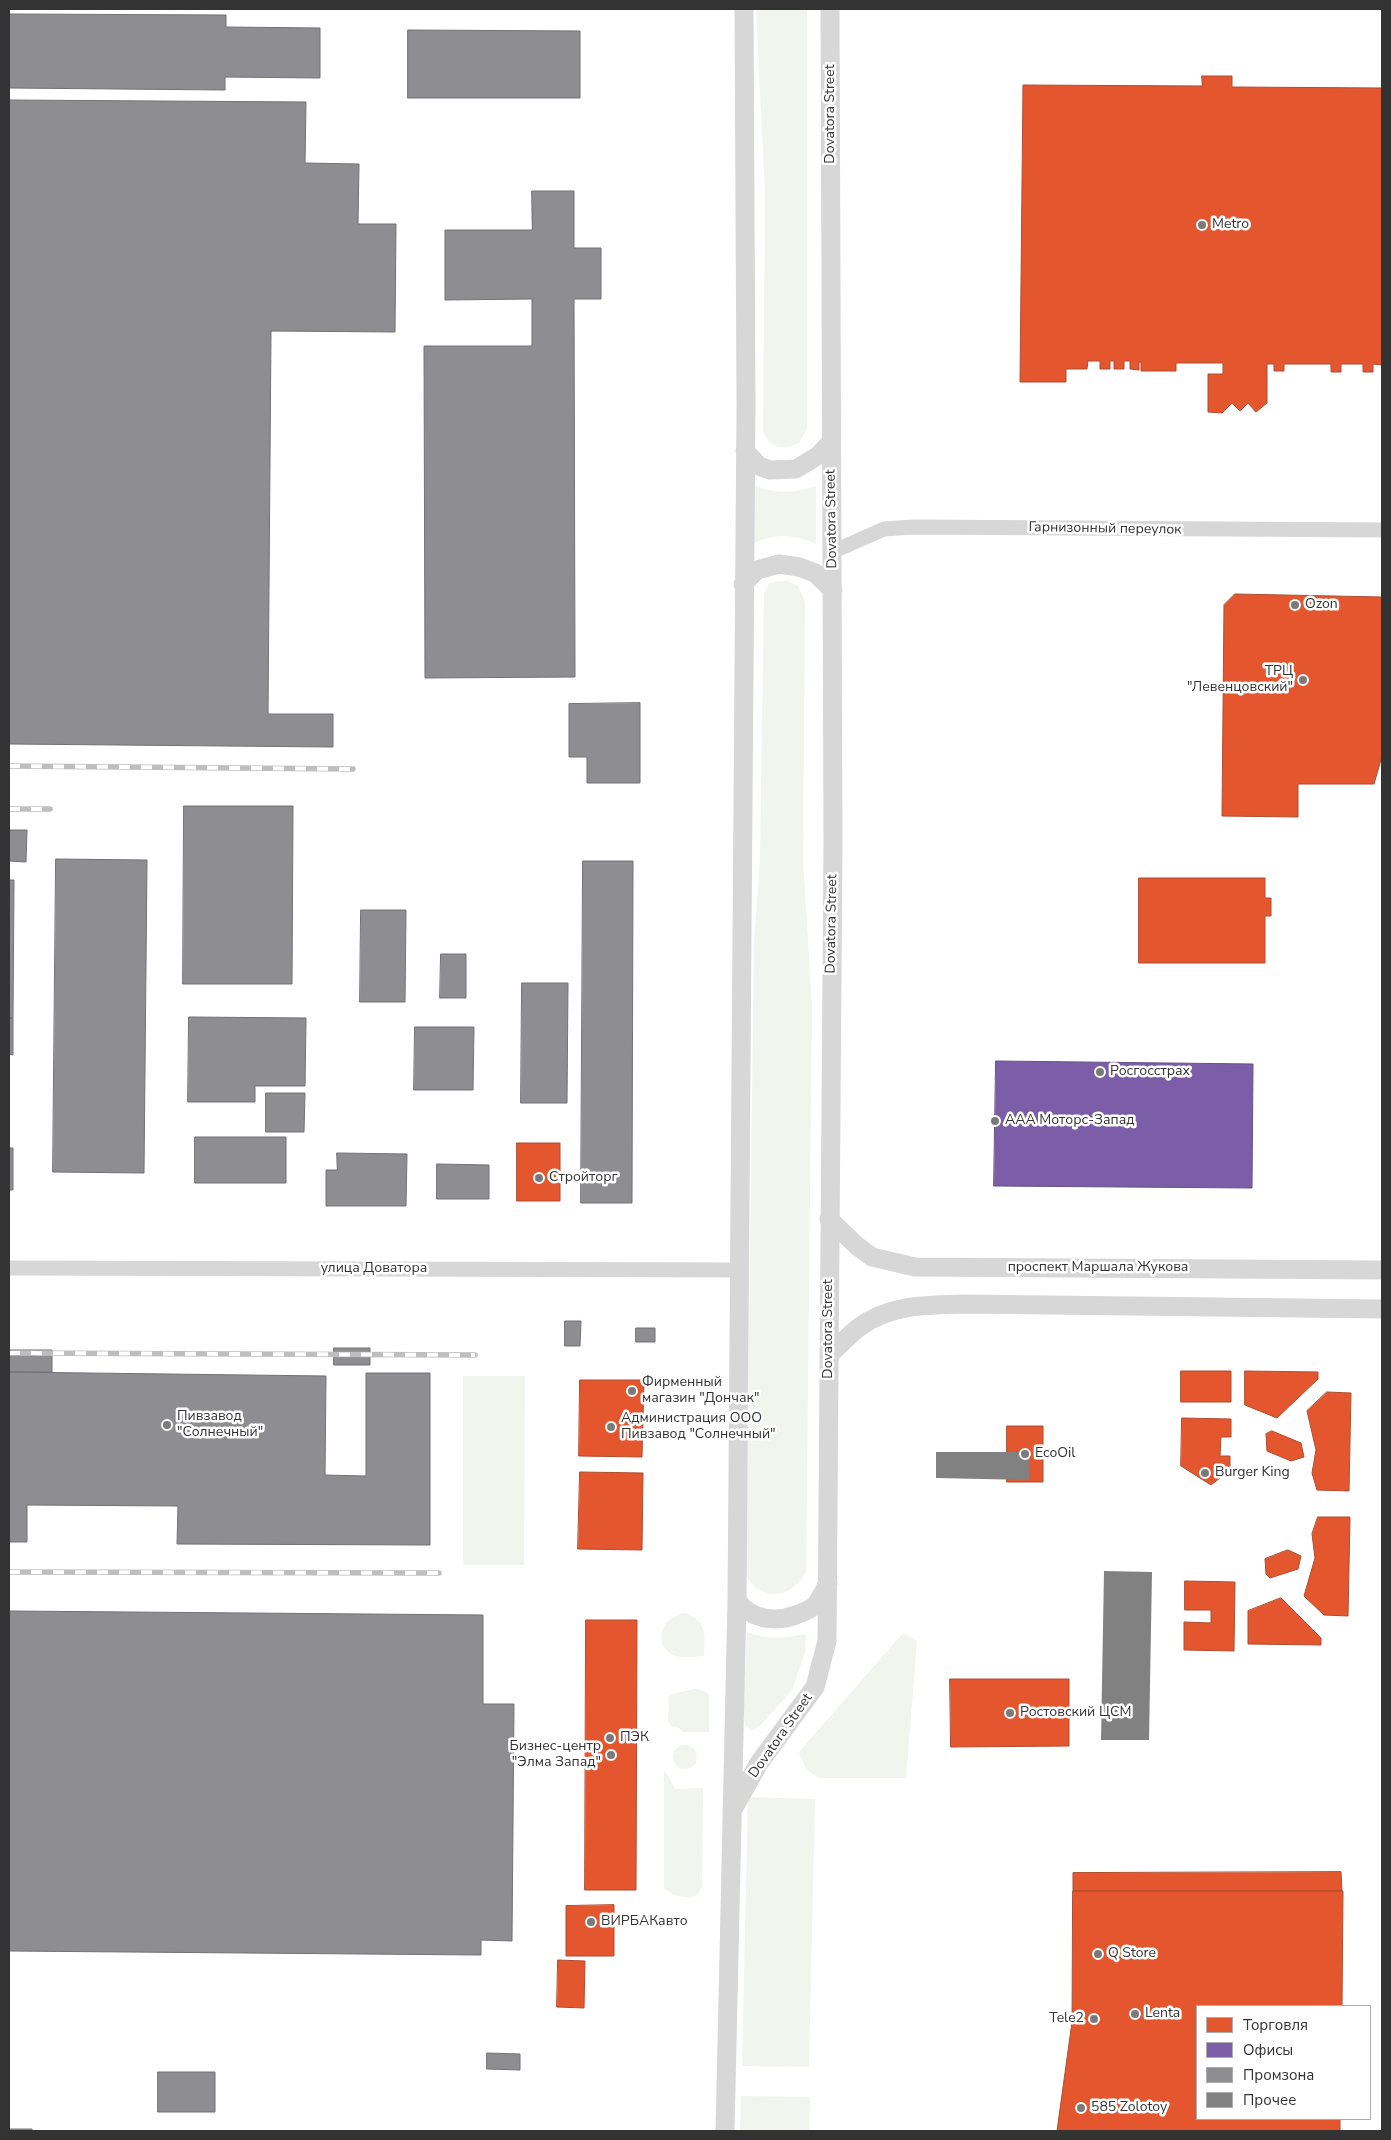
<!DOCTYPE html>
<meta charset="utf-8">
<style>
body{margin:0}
#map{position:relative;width:1391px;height:2140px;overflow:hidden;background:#fff;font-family:"Nunito Sans",sans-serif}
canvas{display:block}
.frame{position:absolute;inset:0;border:10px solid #333;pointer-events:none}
.legend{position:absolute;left:1196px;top:2005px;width:175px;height:115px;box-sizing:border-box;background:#fff;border:1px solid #adadad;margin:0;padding:6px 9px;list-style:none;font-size:15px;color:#333}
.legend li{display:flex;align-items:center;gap:10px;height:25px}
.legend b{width:25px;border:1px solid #adadad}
</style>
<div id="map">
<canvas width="1391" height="2140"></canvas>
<div class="frame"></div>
<ul class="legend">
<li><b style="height:14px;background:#e4572e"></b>Торговля</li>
<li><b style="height:14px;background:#7b5ea7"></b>Офисы</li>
<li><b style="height:14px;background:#8d8d92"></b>Промзона</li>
<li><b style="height:14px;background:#818181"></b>Прочее</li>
</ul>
</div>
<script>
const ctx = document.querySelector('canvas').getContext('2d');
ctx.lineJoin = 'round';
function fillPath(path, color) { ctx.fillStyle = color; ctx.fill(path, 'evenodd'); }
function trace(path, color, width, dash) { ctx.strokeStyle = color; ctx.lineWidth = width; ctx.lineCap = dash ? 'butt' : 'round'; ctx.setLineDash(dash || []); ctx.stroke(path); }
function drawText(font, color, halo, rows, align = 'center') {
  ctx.font = font + ' "Nunito Sans",sans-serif'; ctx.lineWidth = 5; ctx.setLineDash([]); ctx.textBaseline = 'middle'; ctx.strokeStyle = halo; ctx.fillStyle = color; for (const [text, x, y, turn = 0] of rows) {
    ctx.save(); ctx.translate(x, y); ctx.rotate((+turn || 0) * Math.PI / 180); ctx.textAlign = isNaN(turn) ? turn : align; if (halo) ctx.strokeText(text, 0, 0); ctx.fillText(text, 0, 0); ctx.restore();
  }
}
fillPath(new Path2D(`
 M756,9H807V429L799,443C783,451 770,448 763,432L765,193Z
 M754,485C776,495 794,493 816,486V544C792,534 778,533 754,543Z
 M778,581H789L798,586L805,602L803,860L812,1008L806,1572C792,1599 760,1603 746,1575L754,942L760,859L764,594L769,583Z
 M463,1376H525L524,1565H463Z
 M684,1613C708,1621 705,1635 704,1656C697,1656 687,1658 680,1657C653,1652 656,1619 684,1613Z
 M747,1632C767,1640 784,1638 806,1634L805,1653L792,1690L760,1726L752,1731L745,1725L743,1712Z
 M903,1633L917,1641L906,1778H818L806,1769L799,1752Z
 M694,1689L702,1690L709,1694V1732H682L678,1727L671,1726L668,1722L669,1695Z
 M673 1757a12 12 0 1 1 24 0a12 12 0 1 1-24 0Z
 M664,1771C670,1776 671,1784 676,1789L703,1788L702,1887L698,1894L691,1898L674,1895L664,1889Z
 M748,1797L815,1799L809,2067L742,2066Z
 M741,2096L810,2097L809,2131H740Z`), '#f1f5ed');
const shops = new Path2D(`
 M1202,76H1232V87L1382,88V365L1373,364V372H1363V364H1341V372H1331V364H1284V371H1274V364H1267V403L1256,412L1248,403L1240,411L1232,403L1222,413L1208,412V374H1223V363H1176V371H1141V362H1139V370L1130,369V361H1124V369H1114V361H1110V369H1100V361H1088L1087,369H1066V382H1020L1023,85L1202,86Z
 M1235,594L1382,597V756L1374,784H1298V817L1222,816L1224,605Z
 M1139,878H1265V898H1271V916H1265V963H1139Z
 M517,1143H560V1201H517Z
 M1181,1371H1231V1402H1181Z
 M1245,1371L1318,1372V1379L1277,1418L1245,1405Z
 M580,1380H644L642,1457L579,1456Z
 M1327,1392L1351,1393L1349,1491L1317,1490L1312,1473L1316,1450L1307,1411Z
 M1182,1418L1231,1419V1437H1221L1220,1456H1230V1470L1211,1485L1181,1466Z
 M1007,1426H1043V1482H1007Z
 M1272,1431L1301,1443L1304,1457L1291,1461L1267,1451L1266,1434Z
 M580,1472L643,1473L642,1550L578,1549Z
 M1318,1517H1350L1348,1616L1324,1615L1304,1596L1315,1558L1312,1534Z
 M1288,1550L1301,1556L1298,1569L1270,1578L1266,1574L1265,1559Z
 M1185,1581L1235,1582L1234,1651L1184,1650V1622L1211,1623V1610H1185Z
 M1281,1598L1321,1638V1645L1248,1644V1611Z
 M586,1620H637L636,1890H585Z
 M950,1679H1069V1746L951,1747Z
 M1341,1872L1342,1891H1073V1873Z
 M1073,1891H1343L1342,2006H1197V2119H1340V2131H1057L1072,2022Z
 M614,1905V1956H566V1906Z
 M558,1960L585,1961L584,2008L557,2007Z`);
fillPath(shops, '#e4572e');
trace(shops, '#af4c30', 1);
const offices = new Path2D(`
 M996,1061L1253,1064L1252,1188L994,1186Z`);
fillPath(offices, '#7b5ea7');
trace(offices, '#655184', 1);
const industry = new Path2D(`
 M9,14L226,15V27L320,28V78L225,77V90L9,88Z
 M408,30L580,31V98H408Z
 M9,100L306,102L305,163L359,164L358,224H396L395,332L271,331L268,714H333V747L9,744Z
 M532,191H574V248H601V299H574L575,677L425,678L424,346H532V299L445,300V230H532Z
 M640,703V783H587V757H569V704Z
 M184,806H293L292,984H183Z
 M9,830H27L26,862L9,861Z
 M56,859L147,860L144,1173L53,1172Z
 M583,861H633L632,1203H581Z
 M9,880H14L13,1018H9Z
 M361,910H406L405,1002H360Z
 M441,954H466V998H440Z
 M522,983H568L567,1103H521Z
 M189,1017L306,1018L305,1086H255V1102H188Z
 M9,1018H13V1055L9,1054Z
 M415,1027H474L473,1090H414Z
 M266,1093H305L304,1132H266Z
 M195,1137H286V1183H195Z
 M9,1148H13V1190H9Z
 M337,1153L407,1154L406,1206H326V1170H337Z
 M437,1164L489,1165V1199H437Z
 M565,1321H581L580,1346H565Z
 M636,1328H655V1342H636Z
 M334,1348H370V1365H334Z
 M9,1350H52V1372H9Z
 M9,1372L326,1376L325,1475L366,1476V1373H430V1545L177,1544L178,1506L27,1505V1542H9Z
 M9,1611L483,1615V1704H514L512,1941L481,1940V1955L9,1951Z
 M487,2053L520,2054V2070L487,2069Z
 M158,2072H215V2112H158Z
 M9,2129H32V2131H9Z`);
fillPath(industry, '#8d8d92');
trace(industry, '#727276', 1);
fillPath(new Path2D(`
 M936,1452H1030L1029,1480L936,1478Z
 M1104,1571L1152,1572L1149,1740H1101Z`), '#818181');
trace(new Path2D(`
 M832,552L884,529L913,527L1382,530
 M9,1268L739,1270`), '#d7d7d7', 15);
trace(new Path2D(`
 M745,451L759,466L770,470L796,469L819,455L831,442
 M743,584L757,570L779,564L799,567L815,573L833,590
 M829,1219L857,1246L872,1257L915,1267L1382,1270
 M829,1355C839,1346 848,1336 858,1328C889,1304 927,1305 965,1304L1382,1309
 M737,1601C751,1619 774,1623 796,1615C801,1613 810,1610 814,1606C820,1601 824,1590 828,1583
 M732,1811L759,1763L815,1687L827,1641L833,842L830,9
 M725,2131L737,1601L746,406L744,9`), '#d7d7d7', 19);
const rail = new Path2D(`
 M9,766L353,769
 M9,809H50
 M9,1353L475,1355
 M9,1572L439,1573`);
trace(rail, '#bebebe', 5.5);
trace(rail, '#fff', 4, [11]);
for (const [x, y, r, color] of [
 [1202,225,5,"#7a7a7a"],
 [1295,605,5,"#7a7a7a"],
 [1303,680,5,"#7a7a7a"],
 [1100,1072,5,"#7a7a7a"],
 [995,1121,5,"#7a7a7a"],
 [539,1178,5,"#7a7a7a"],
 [632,1391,5,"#7a7a7a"],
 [167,1425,5,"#7a7a7a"],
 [611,1427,5,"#7a7a7a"],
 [1025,1454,5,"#7a7a7a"],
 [1205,1473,5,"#7a7a7a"],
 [1010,1713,5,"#7a7a7a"],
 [610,1738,5,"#7a7a7a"],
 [611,1755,5,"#7a7a7a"],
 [591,1922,5,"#7a7a7a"],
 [1098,1954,5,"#7a7a7a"],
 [1135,2014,5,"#7a7a7a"],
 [1094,2019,5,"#7a7a7a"],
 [1081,2108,5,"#7a7a7a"]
]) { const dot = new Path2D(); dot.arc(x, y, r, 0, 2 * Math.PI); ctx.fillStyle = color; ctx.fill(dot); trace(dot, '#fff', 2); }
drawText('14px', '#333', '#fff', [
 ["Dovatora Street",831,114,-90],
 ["Dovatora Street",832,519,-91],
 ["Гарнизонный переулок",1105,529,1],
 ["Dovatora Street",832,924,-89],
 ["проспект Маршала Жукова",1098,1268],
 ["улица Доватора",374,1269],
 ["Dovatora Street",829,1329,-90],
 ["Dovatora Street",781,1736,-55]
]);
drawText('14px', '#333', '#fff', [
 ["Metro",1212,225],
 ["Ozon",1305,605],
 ["ТРЦ",1293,672,"right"],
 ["\"Левенцовский\"",1293,688,"right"],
 ["Росгосстрах",1110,1072],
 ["ААА Моторс-Запад",1005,1121],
 ["Стройторг",549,1178],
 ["Фирменный",642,1383],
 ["магазин \"Дончак\"",642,1399],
 ["Пивзавод",177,1417],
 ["\"Солнечный\"",177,1433],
 ["Администрация ООО",621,1419],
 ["Пивзавод \"Солнечный\"",621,1435],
 ["EcoOil",1035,1454],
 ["Burger King",1215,1473],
 ["Ростовский ЦСМ",1020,1713],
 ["ПЭК",620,1738],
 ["Бизнес-центр",601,1747,"right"],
 ["\"Элма Запад\"",601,1763,"right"],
 ["ВИРБАКавто",601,1922],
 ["Q Store",1108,1954],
 ["Lenta",1145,2014],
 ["Tele2",1084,2019,"right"],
 ["585 Zolotoy",1091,2108]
], 'left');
</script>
